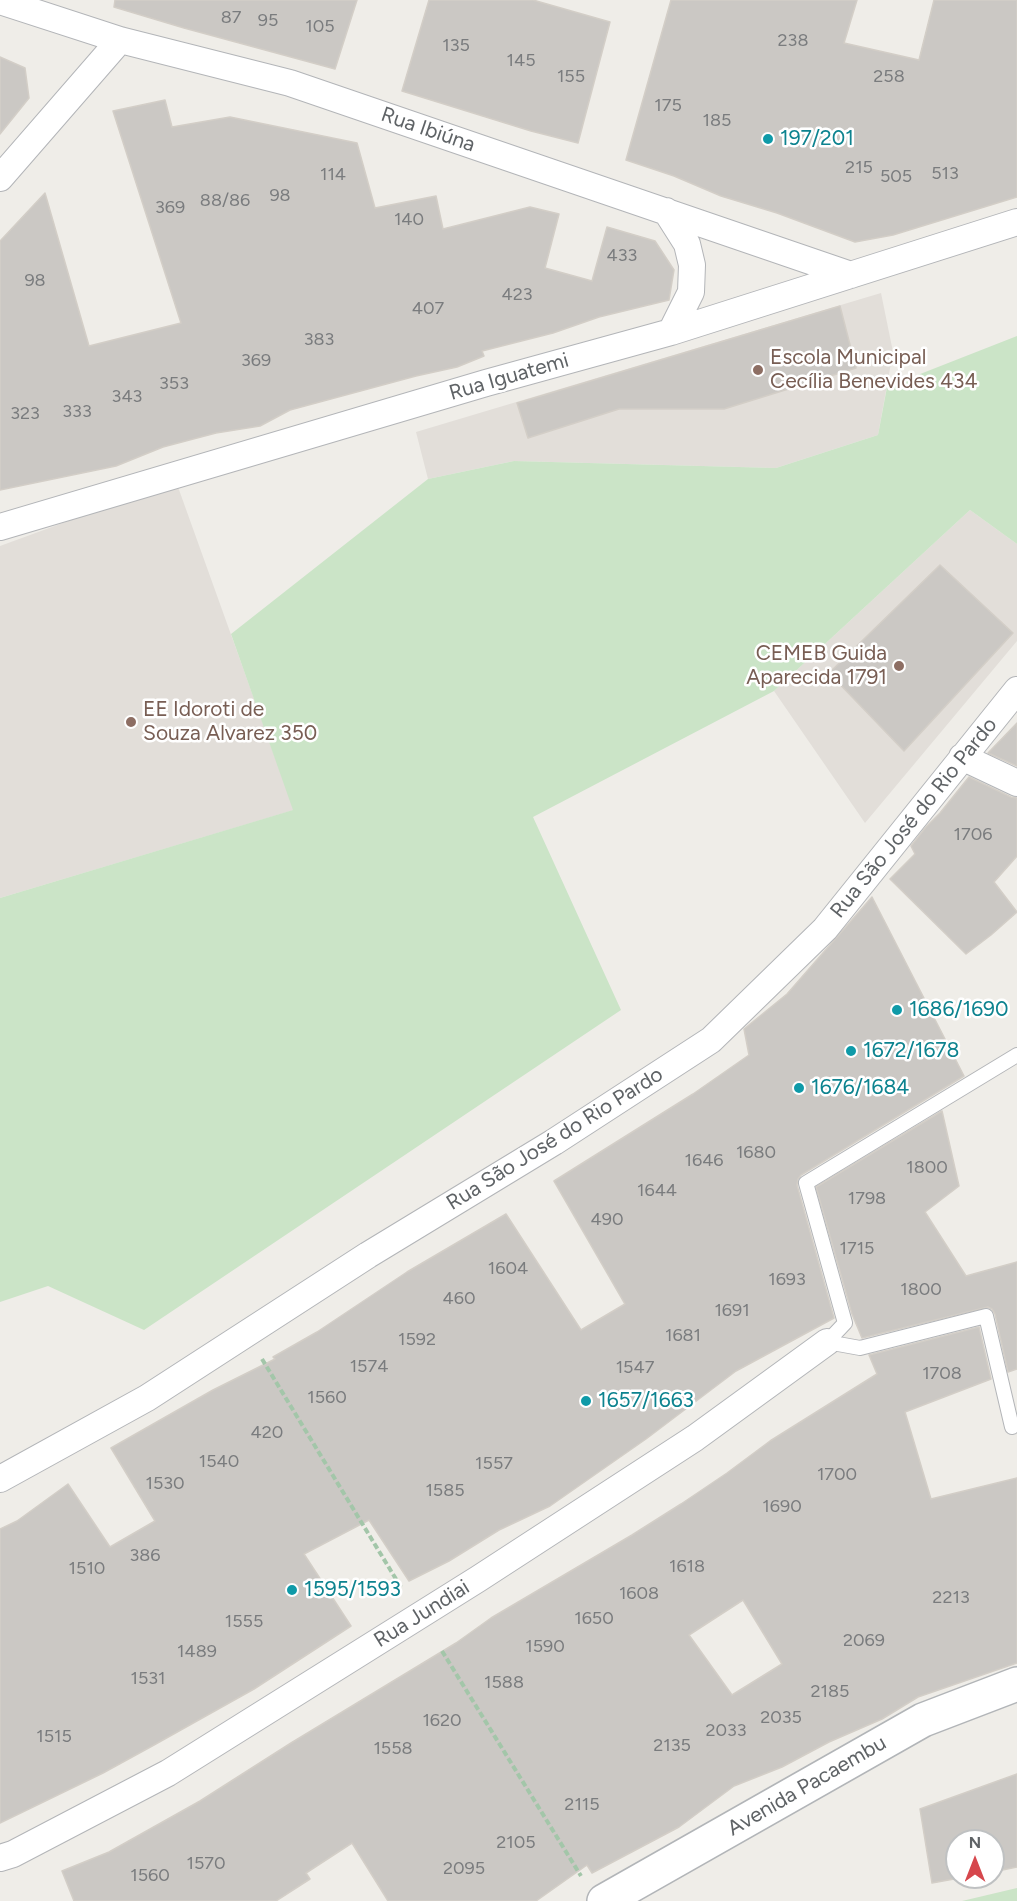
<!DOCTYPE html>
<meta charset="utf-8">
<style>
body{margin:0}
#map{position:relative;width:1017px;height:1901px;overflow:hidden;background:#efede8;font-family:Figtree,sans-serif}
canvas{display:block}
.north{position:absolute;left:945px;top:1829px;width:60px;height:60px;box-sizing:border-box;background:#fff;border:2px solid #bfc1c2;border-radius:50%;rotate:0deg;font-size:16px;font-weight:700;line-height:24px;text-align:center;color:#5f6366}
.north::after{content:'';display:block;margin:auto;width:21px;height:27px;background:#d6474d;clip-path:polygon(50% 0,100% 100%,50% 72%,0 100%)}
</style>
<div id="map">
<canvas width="1017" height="1901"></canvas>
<div class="north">N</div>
</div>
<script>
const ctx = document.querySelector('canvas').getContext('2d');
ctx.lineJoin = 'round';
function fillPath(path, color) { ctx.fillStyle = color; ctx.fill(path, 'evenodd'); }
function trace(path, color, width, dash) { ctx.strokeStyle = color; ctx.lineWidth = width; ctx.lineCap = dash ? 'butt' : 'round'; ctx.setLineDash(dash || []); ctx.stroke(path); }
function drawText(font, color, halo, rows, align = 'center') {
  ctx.font = font + ' Figtree,sans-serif'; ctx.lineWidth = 5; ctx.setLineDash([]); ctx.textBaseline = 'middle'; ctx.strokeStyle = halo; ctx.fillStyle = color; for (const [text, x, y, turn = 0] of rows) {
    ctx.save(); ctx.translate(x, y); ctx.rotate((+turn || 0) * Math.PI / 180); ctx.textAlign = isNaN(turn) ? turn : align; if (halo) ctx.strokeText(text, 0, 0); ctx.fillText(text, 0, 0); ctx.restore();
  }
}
fillPath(new Path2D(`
 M881,293L893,352L878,435L776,468L514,461L428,479L416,432Z
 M178,487L294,810L0,898V546L123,501Z
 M970,510L1017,544V641L865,823L774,691Z`), '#e2ded9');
fillPath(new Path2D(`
 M1017,336V544L970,510L774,691L533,817L621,1010L144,1330L48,1286L0,1302V898L293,810L231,634L428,479L514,461L776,468L878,435L887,387Z
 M1017,1888V1901H962Z`), '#cbe4c7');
const building = new Path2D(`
 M115,0H357L335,69L184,28L114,7Z
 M429,0H533L610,22L578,143L531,131L402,91Z
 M671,0H857L844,43L919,60L934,0H1017V197L893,235L855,242L777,213L721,196L674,176L626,160Z
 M0,57L25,68L29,98L0,134Z
 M165,100L172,127L230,117L357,143L375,208L436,196L443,229L530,207L559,214L545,268L592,281L607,227L655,241L674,270L669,300L599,317L553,333L482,351L484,356L457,367L416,376L290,410L260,426L216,433L163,447L116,466L0,490V241L45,193L89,346L181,323L113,111Z
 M840,306L856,368L724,409H619L528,438L517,403Z
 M940,565L1013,633L904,751L829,673Z
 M1017,723V766L988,753Z
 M969,777L1011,797L1017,798V856L994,882L1017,912L991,935L966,954L890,879L915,854L911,846L926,827L940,813Z
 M872,897L964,1076L801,1175L798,1179L797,1185L834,1318L736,1371L646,1439L550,1506L499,1530L449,1561L409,1581L369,1520L304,1554L351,1626L254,1689L154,1745L103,1773L0,1823V1529L17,1521L68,1484L110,1547L155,1521L111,1448L213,1390L275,1359L273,1357L317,1332L407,1272L506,1214L581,1330L625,1304L554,1181L693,1094L749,1055L744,1029L787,994Z
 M942,1111L959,1186L925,1212L966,1276L1017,1262V1369L1008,1372L995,1314L992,1309L988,1307L862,1338L852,1314L816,1187Z
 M979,1327L991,1379L905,1412L931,1499L1017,1478V1663L918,1697L882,1719L829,1742L782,1767L734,1786L679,1827L592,1873L587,1865L536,1901H388L352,1843L306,1873L310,1879L276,1901H74L62,1871L109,1852L200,1801L291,1743L456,1643L491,1618L632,1535L681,1504L727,1473L770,1441L877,1374L869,1355ZM743,1600L782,1664L732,1695L689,1635Z
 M1017,1774V1867L993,1872V1841H957V1877H965L932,1883L920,1809Z`);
fillPath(building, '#cbc8c4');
trace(building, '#d3cec7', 1.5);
const service = new Path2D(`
 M827,1342L845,1323L806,1183L1017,1055
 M827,1342L860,1348L986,1316L1012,1427`);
const minor = new Path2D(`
 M0,1L120,40L290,83L851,275
 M0,178L120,40
 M666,211L687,244L692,265L691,292L671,332
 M0,527L486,383L671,332L1017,222
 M962,757L1017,783
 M0,1479L147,1398L368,1255L554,1142L711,1040L825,929L1017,690
 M0,1858L13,1854L168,1773L478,1579L695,1438L827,1342`);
const secondary = new Path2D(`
 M604,1901L923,1720L1017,1684`);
trace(service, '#b3b5b8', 16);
trace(minor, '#b3b5b8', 28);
trace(secondary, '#b2b5b8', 36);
trace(new Path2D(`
 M262,1359L402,1589
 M442,1651L581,1876`), '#a3c6a9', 4, [6, 3]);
trace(service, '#fff', 14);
trace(minor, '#fff', 26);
trace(secondary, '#fff', 33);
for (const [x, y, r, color] of [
 [768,139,6,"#0f9aa8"],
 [758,370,6,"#8d6e63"],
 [899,666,6,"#8d6e63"],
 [131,722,6,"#8d6e63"],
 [897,1010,6,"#0f9aa8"],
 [851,1051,6,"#0f9aa8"],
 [799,1088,6,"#0f9aa8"],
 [586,1401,6,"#0f9aa8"],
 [292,1590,6,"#0f9aa8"]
]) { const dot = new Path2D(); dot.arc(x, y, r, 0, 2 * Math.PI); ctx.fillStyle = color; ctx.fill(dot); trace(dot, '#fff', 2); }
drawText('18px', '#7a7c7e', null, [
 ["87",231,18],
 ["95",268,21],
 ["105",320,27],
 ["238",793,41],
 ["135",456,46],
 ["145",521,61],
 ["155",571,77],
 ["258",889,77],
 ["175",668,106],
 ["185",717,121],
 ["215",859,168],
 ["513",945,174],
 ["114",333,175],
 ["505",896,177],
 ["98",280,196],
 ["88/86",225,201],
 ["369",170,208],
 ["140",409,220],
 ["433",622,256],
 ["98",35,281],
 ["423",517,295],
 ["407",428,309],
 ["383",319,340],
 ["369",256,361],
 ["353",174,384],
 ["343",127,397],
 ["333",77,412],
 ["323",25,414],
 ["1706",973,835],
 ["1680",756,1153],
 ["1646",704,1161],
 ["1800",927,1168],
 ["1644",657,1191],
 ["1798",867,1199],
 ["490",607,1220],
 ["1715",857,1249],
 ["1604",508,1269],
 ["1693",787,1280],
 ["1800",921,1290],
 ["460",459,1299],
 ["1691",732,1311],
 ["1681",683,1336],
 ["1592",417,1340],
 ["1574",369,1367],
 ["1547",635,1368],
 ["1708",942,1374],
 ["1560",327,1398],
 ["420",267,1433],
 ["1540",219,1462],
 ["1557",494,1464],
 ["1700",837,1475],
 ["1530",165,1484],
 ["1585",445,1491],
 ["1690",782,1507],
 ["386",145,1556],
 ["1618",687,1567],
 ["1510",87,1569],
 ["1608",639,1594],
 ["2213",951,1598],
 ["1650",594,1619],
 ["1555",244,1622],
 ["2069",864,1641],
 ["1590",545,1647],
 ["1489",197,1652],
 ["1531",148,1679],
 ["1588",504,1683],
 ["2185",830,1692],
 ["2035",781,1718],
 ["1620",442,1721],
 ["2033",726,1731],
 ["1515",54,1737],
 ["2135",672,1746],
 ["1558",393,1749],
 ["2115",582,1805],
 ["2105",516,1843],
 ["1570",206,1864],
 ["2095",464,1869],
 ["1560",150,1876]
]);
drawText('21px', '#5f6366', '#fff', [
 ["Rua Ibiúna",428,130,19],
 ["Rua Iguatemi",509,377,-16],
 ["Rua São José do Rio Pardo",914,818,-51],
 ["Rua São José do Rio Pardo",555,1139,-32],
 ["Rua Jundiai",422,1614,-32],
 ["Avenida Pacaembu",807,1786,-30]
]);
drawText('21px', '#0d838f', '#fff', [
 ["197/201",780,139],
 ["1686/1690",909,1010],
 ["1672/1678",863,1051],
 ["1676/1684",811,1088],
 ["1657/1663",598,1401],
 ["1595/1593",304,1590]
], 'left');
drawText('21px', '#785e54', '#fff', [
 ["Escola Municipal",770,358],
 ["Cecília Benevides 434",770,382],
 ["CEMEB Guida",887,654,"right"],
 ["Aparecida 1791",887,678,"right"],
 ["EE Idoroti de",143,710],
 ["Souza Alvarez 350",143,734]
], 'left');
</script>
